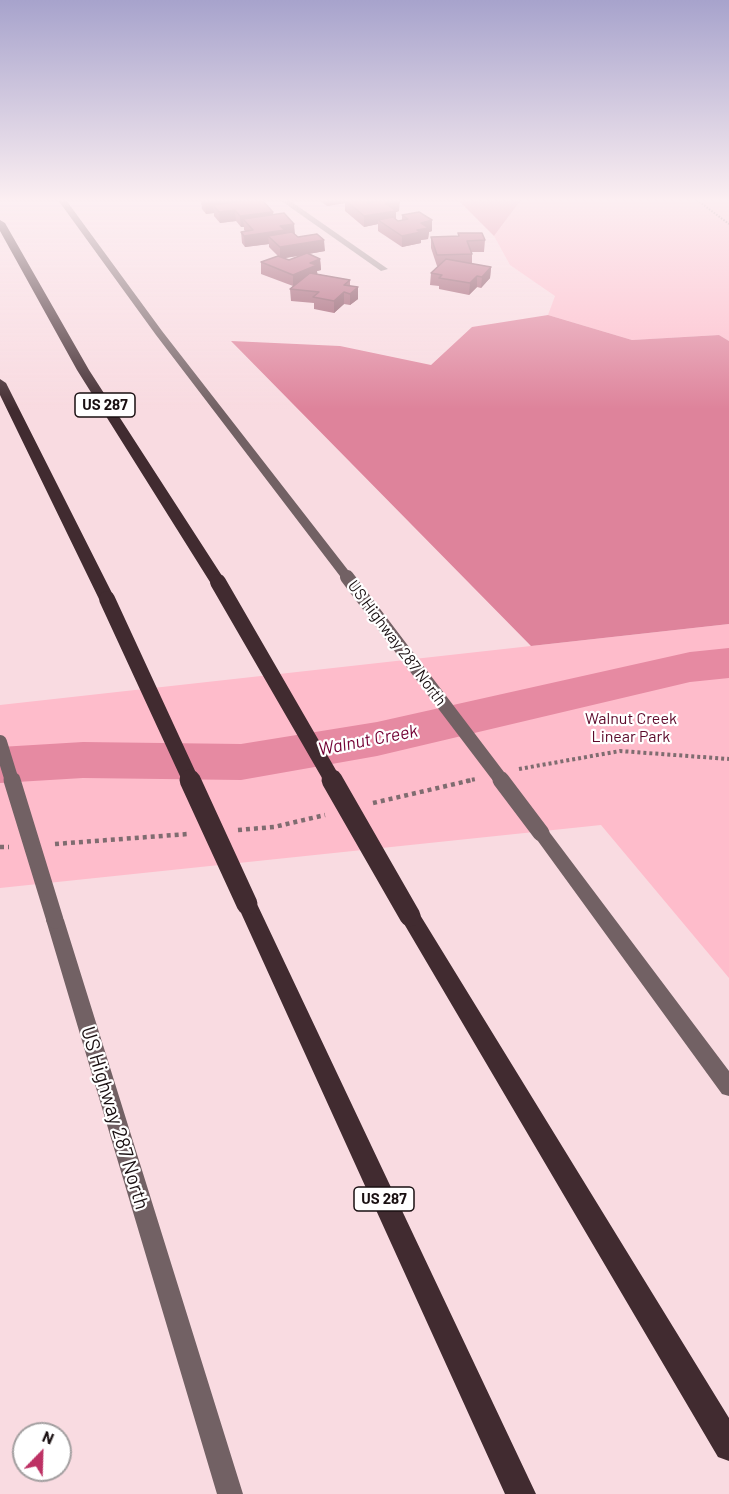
<!DOCTYPE html>
<style>
body{margin:0}
#map{position:relative;width:729px;height:1494px;overflow:hidden;background:#f9dbe1;font-family:Barlow,sans-serif}
canvas{display:block}
.north{position:absolute;left:12px;top:1422px;width:60px;height:60px;box-sizing:border-box;background:#fff;border:2px solid #a39fa0;border-radius:50%;rotate:23deg;font-size:16px;font-weight:700;line-height:24px;text-align:center;color:#190f11}
.north::after{content:'';display:block;margin:auto;width:21px;height:27px;background:#bd3164;clip-path:polygon(50% 0,100% 100%,50% 72%,0 100%)}
</style>
<div id="map">
<canvas width="729" height="1494"></canvas>
<div class="north">N</div>
</div>
<script>
const ctx = document.querySelector('canvas').getContext('2d');
ctx.lineJoin = 'round';
function fillPath(path, color) { ctx.fillStyle = color; ctx.fill(path, 'evenodd'); }
function trace(path, color, width, dash) { ctx.strokeStyle = color; ctx.lineWidth = width; ctx.lineCap = dash ? 'butt' : 'round'; ctx.setLineDash(dash || []); ctx.stroke(path); }
function drawText(font, color, halo, rows, align = 'center') {
  ctx.font = font + ' Barlow,sans-serif'; ctx.lineWidth = 4.5; ctx.setLineDash([]); ctx.textBaseline = 'middle'; ctx.strokeStyle = halo; ctx.fillStyle = color; for (const [text, x, y, turn = 0] of rows) {
    ctx.save(); ctx.translate(x, y); ctx.rotate((+turn || 0) * Math.PI / 180); ctx.textAlign = isNaN(turn) ? turn : align; if (halo) ctx.strokeText(text, 0, 0); ctx.fillText(text, 0, 0); ctx.restore();
  }
}
fillPath(new Path2D(`
 M521,200H729V341L719,335L632,340L548,315L555,296L510,265L494,236Z
 M729,624V978L601,825L0,888V705Z`), '#febccb');
fillPath(new Path2D(`
 M458,200H521L494,236Z
 M548,315L632,340L719,335L729,341V624L531,646L231,341L340,346L431,365L472,327Z`), '#de839b');
fillPath(new Path2D(`
 M729,648V678L690,682L377,756L241,780L83,778L0,783V747L83,742L241,744L377,722L690,652Z`), '#e68aa2');
trace(new Path2D(`
 M697,200L729,224`), '#7f6c70', 2, [1.5, 1.5]);
trace(new Path2D(`
 M519,769L620,751L729,759
 M466,781L476,779`), '#7f6c70', 4, [3, 3]);
trace(new Path2D(`
 M373,803L472,780
 M238,830L274,827L325,815
 M55,844L188,834
 M0,847H9`), '#7f6c70', 4.5, [4, 4]);
fillPath(new Path2D(`
 M280,200H289L388,269L381,271Z`), '#978b8d');
fillPath(new Path2D(`
 M58,200H66L162,331L351,574L353,577L351,580H343L156,335Z
 M541,827L547,829L729,1071V1096L722,1094L535,837L533,833L535,829Z
 M55,913L61,915L64,920L243,1494H217L46,920L49,915Z`), '#726164');
fillPath(new Path2D(`
 M0,220L5,223L89,370L226,582L223,585L218,587L210,582L77,370L0,231Z
 M0,379L6,383L115,599L112,602L107,604L99,599L0,395Z
 M247,896L254,898L257,904L536,1494H505L237,904L240,898Z
 M410,907L417,910L729,1418V1461L718,1457L403,922L400,916L403,910Z`), '#412b30');
trace(new Path2D(`
 M347,577L502,781
 M0,742L12,781`), '#726164', 14);
trace(new Path2D(`
 M12,780L55,920
 M501,780L541,833`), '#726164', 17);
trace(new Path2D(`
 M218,582L333,781
 M107,599L191,781`), '#412b30', 16);
trace(new Path2D(`
 M190,780L247,904
 M332,780L410,916`), '#412b30', 21);
fillPath(new Path2D(`
 M201,200H243L242,201L273,212V215L298,237L325,251L308,254L320,259L321,270L317,271V274L350,280V286L358,299L350,305L344,304L334,313L314,309V303L291,301L290,289L293,286L261,274V262L278,256L269,247V244L245,247L242,243L241,232L245,231L244,230V227H241L236,221L220,223L214,216V213L206,214L202,209ZM303,255L289,260L284,258Z
 M319,200H373V202L375,201V200H399V211L396,212V219L398,221L402,220V215L432,231L429,232L428,239L421,240V243L402,247L378,231V224L364,227L345,211V203L327,206Z
 M458,233L485,240L484,252H471L472,254V264L491,267L490,278L481,288L477,287L469,295L439,289V286L430,285L431,273L438,266H437L431,248V237L458,236Z`), '#8f465b');
fillPath(new Path2D(`
 M225,200H243H241L242,208L213,205L214,213L206,214L205,203Z
 M326,200H349H345V203L327,206Z
 M400,201L399,211L396,212V222L378,220V224L364,227V216L385,203Z
 M235,210L236,221L220,223L219,212Z
 M273,212L274,222L243,219L244,227H241L240,216Z
 M432,220V231L429,232L428,239L421,240V243L402,247V236L421,223Z
 M294,224L295,234L268,236L269,244L245,247L244,236L280,226Z
 M324,240L325,251L280,259V247Z
 M320,259L321,270L317,271L318,277L293,286V275L310,263Z
 M491,267L490,278L481,288L482,277Z
 M477,276V287L469,295L470,283Z
 M358,287V299L350,305V294Z
 M344,292V304L334,313V301Z`), '#74394a');
const building = new Path2D(`
 M203,200H225L205,203Z
 M249,200H262L273,212L240,216L235,210L219,212L213,205Z
 M345,200H365L368,203L380,200L400,201L385,203L396,211L364,216Z
 M419,212L432,220L421,223L429,228L417,230L421,232L402,236L378,220L393,217L398,221L408,219L402,215Z
 M284,213L294,224L280,226L285,230L244,236L241,232L253,230L243,219Z
 M292,232L298,237L317,234L324,240L280,247L268,236Z
 M458,233H482L485,240L467,241L472,254L437,255L431,237L459,236Z
 M307,253L320,259L310,263L317,265L293,275L261,262L278,256L289,260Z
 M446,259L491,267L482,277L477,276L470,283L439,278L442,275L431,273Z
 M310,273L350,280L344,285L358,287L350,294L344,292L334,301L313,297L319,292L290,289Z`);
fillPath(building, '#a6516a');
trace(building, '#74394a', 1.5);
const sky = ctx.createLinearGradient(0, 0, 0, 409);
sky.addColorStop(0, '#a7a3cc');
sky.addColorStop(0.49, '#fceff2');
sky.addColorStop(1, '#fceff200');
ctx.fillStyle = sky;
ctx.fillRect(0, 0, 729, 409);
for (const [x, y, w] of [
 [105,405,60],
 [384,1199,60]
]) { const box = new Path2D(); box.roundRect(x - w / 2, y - 12, w, 24, 4.5); ctx.fillStyle = '#fff'; ctx.fill(box); trace(box, '#190f11', 1.5); }
drawText('bold 15px', '#190f11', null, [
 ["US 287",105,405],
 ["US 287",384,1199]
]);
drawText('16px', '#190f11', '#fff', [
 ["US Highway 287 North",397,643,53]
]);
drawText('16px', '#5d0a2b', '#fff', [
 ["Walnut Creek",631,719],
 ["Linear Park",631,737]
]);
drawText('italic 18px', '#730034', '#fff', [
 ["Walnut Creek",368,740,-11]
]);
drawText('20px', '#190f11', '#fff', [
 ["US Highway 287 North",115,1118,73]
]);
</script>
